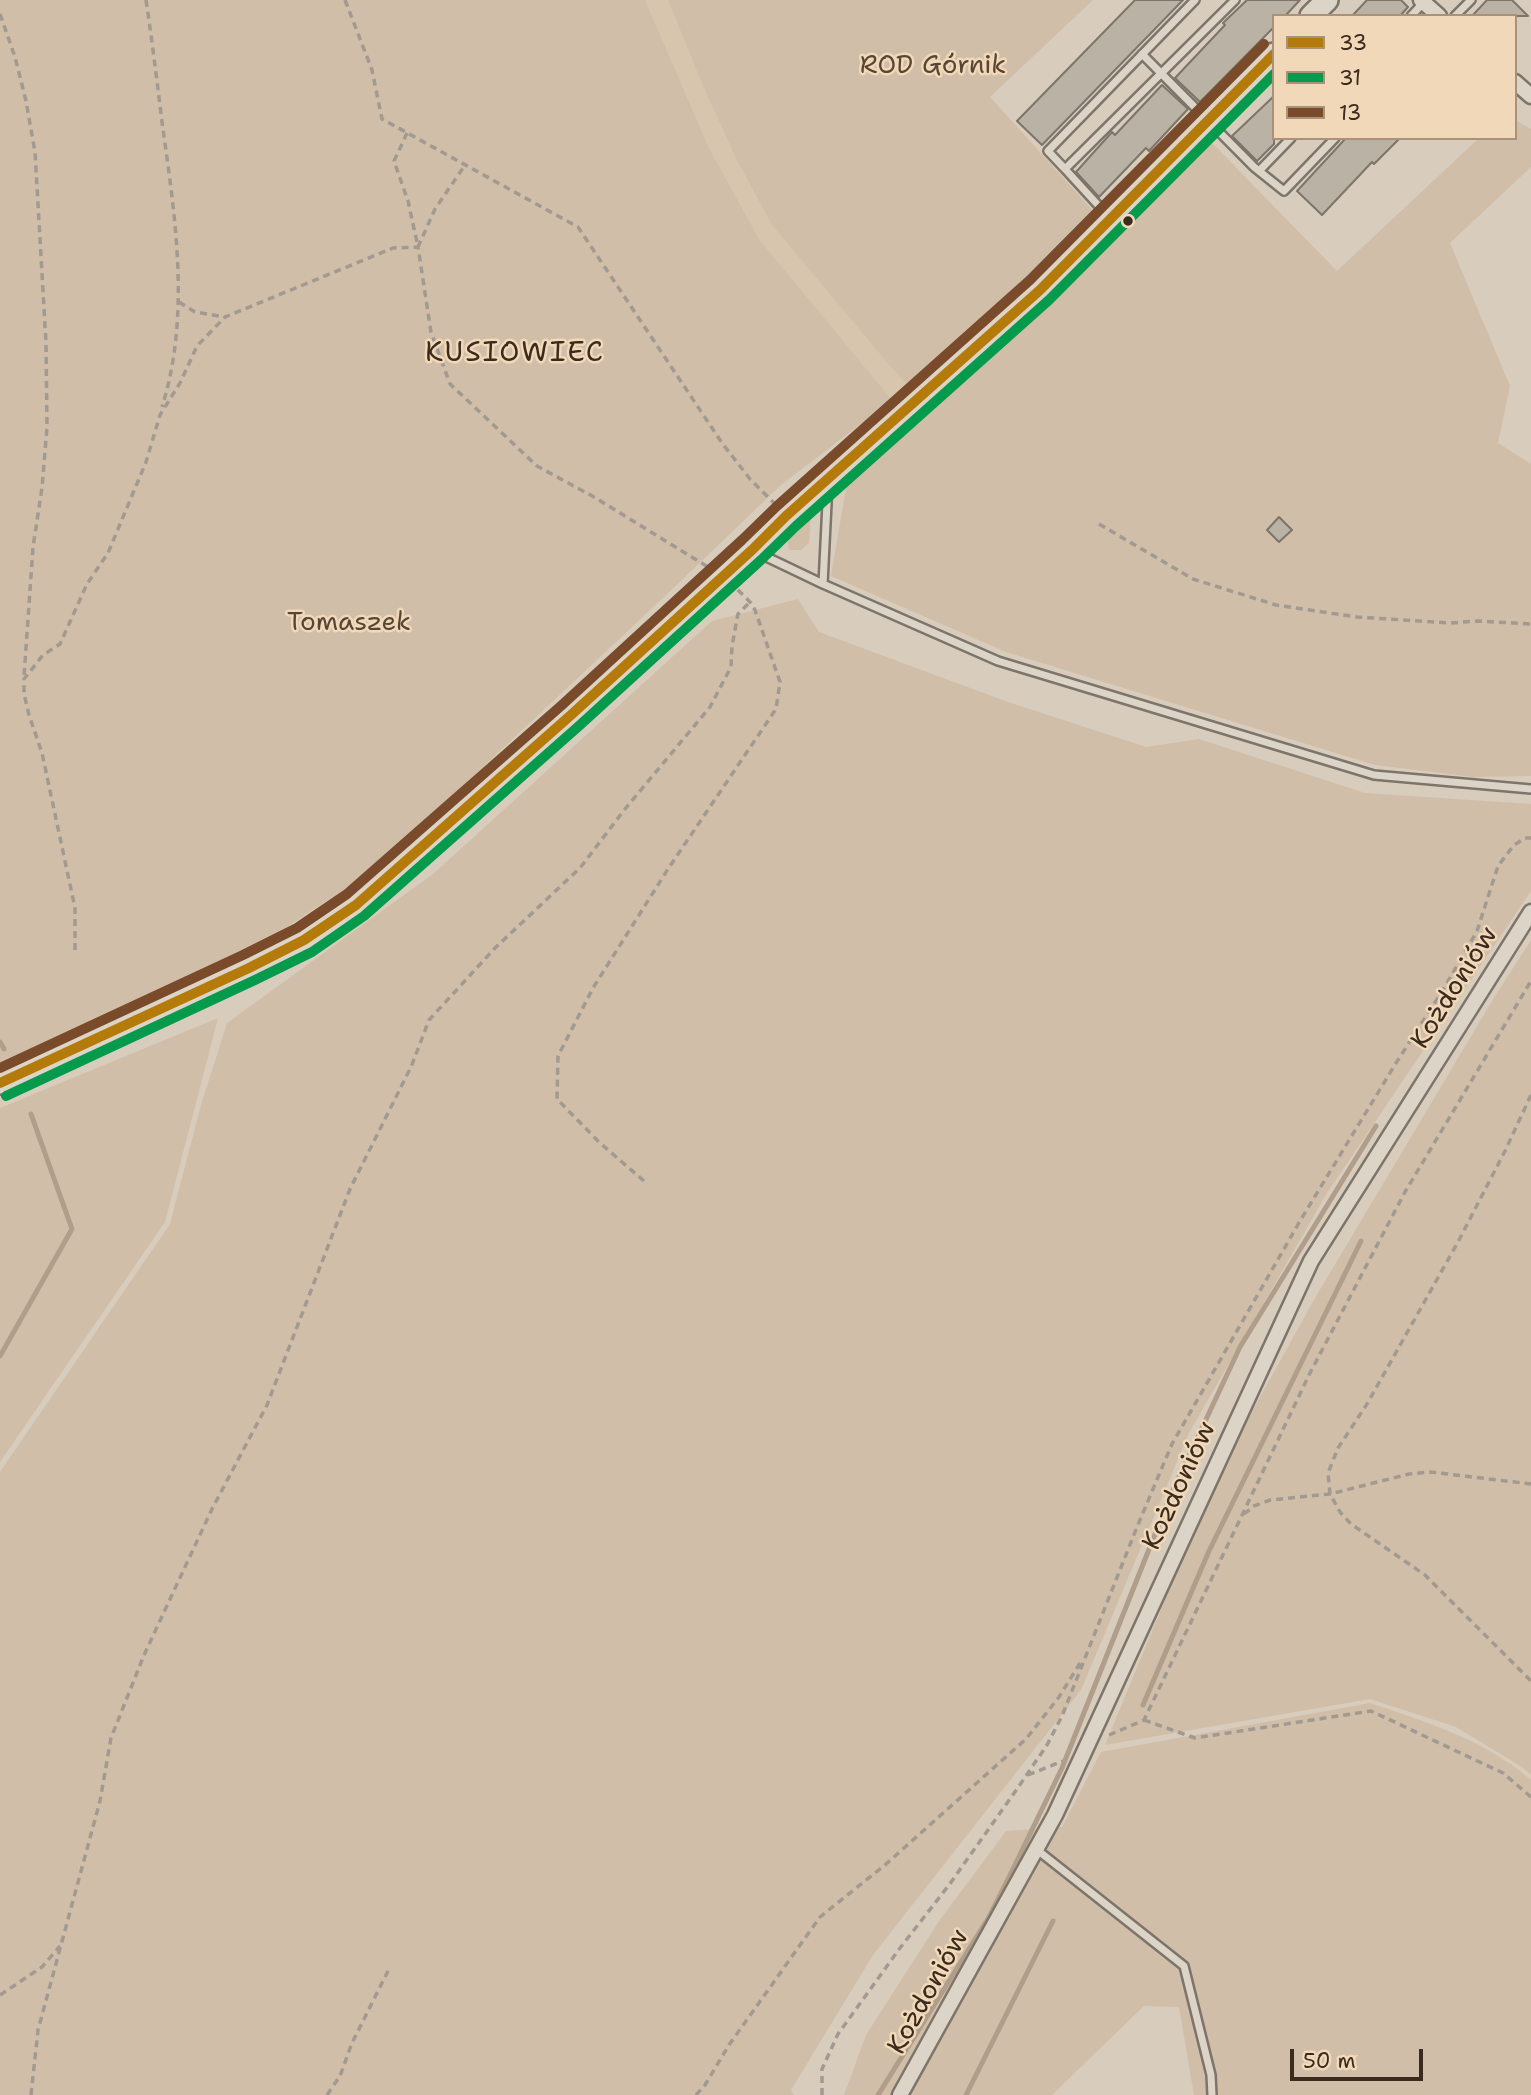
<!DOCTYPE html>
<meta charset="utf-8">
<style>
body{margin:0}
#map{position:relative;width:1531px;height:2095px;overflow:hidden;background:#d8ccbc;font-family:"Shantell Sans",sans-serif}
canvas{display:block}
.legend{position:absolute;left:1272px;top:14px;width:245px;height:126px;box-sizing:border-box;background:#f0d8b8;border:2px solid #a8927a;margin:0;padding:9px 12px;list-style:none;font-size:21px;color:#3b2a1e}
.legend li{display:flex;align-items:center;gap:14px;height:35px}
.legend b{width:35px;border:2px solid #a8927a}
.scale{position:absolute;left:1290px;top:2049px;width:133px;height:32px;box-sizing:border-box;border:4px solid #3b2a1e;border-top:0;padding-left:9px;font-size:21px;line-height:24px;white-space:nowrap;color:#3b2a1e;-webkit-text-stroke:5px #f0d8b8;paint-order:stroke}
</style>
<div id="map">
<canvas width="1531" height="2095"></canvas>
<ul class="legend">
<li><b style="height:9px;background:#b57b0a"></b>33</li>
<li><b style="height:9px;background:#069a4c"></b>31</li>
<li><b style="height:9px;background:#7a4b2a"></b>13</li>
</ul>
<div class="scale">50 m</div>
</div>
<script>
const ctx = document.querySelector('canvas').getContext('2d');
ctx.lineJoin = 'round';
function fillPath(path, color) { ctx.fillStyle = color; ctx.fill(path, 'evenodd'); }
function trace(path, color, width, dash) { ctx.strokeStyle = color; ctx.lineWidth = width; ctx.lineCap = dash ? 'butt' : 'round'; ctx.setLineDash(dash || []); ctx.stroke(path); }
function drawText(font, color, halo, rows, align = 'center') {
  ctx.font = font + ' "Shantell Sans",sans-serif'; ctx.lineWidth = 5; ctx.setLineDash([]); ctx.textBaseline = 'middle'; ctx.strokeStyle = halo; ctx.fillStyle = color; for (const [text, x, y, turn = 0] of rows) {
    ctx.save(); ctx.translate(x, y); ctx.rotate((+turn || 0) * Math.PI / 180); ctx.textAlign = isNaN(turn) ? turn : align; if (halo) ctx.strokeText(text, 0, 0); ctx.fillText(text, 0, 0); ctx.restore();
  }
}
fillPath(new Path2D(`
 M645,0H668L703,86L772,225L909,387L892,400L759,239L709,148Z`), '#d7c5ae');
fillPath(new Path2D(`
 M0,0H645L709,148L759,239L892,400L781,485L664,597L373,870L249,952L0,1064Z
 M668,0H1093L990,97L1097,215L1025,280L1044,306L1212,143L1337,271L1479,138H1515V120L1531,129V167L1450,243L1510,386L1498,443L1531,464V776L1473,777L1375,765L1006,652L831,576L846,488L927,406L892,368L772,225L737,160L703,86Z
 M807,511L811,516L809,543L801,550H789L786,530Z
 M798,599L819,632L1008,702L1146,747L1199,739L1365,793L1531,804V891L1327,1193L1189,1433L1081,1690L873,1955L791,2090L794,2095H0V1472L170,1224L201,1105L227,1023L433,874L712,621Z
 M1531,940V1775L1522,1767L1456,1727L1370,1699L1105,1745L1182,1559L1249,1417L1315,1298L1495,996Z
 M218,1018L165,1222L0,1462V1108Z
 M1370,1703C1426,1722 1486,1740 1531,1780V2095H1194L1179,2007L1144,2006L1052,2095H844L866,2035L939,1921L1006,1831L1062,1827L1101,1752Z`), '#d0bea8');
trace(new Path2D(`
 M0,1042L4,1049
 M0,1356L72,1229L31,1114
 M1143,1705L1209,1551L1361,1241
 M878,2095L989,1917L1013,1869L1062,1768L1171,1494L1240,1347L1376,1126
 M966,2095L1053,1921`), '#b09e8a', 5);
const building = new Path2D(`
 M1135,0H1183L1042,145L1017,121Z
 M1247,0H1300L1285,16H1274V27L1200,102L1175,78L1225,25L1223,23Z
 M1367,0H1401L1408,7L1400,16H1352Z
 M1487,0H1512L1528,16H1472Z
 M1162,85L1188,109L1149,151L1146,148L1099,197L1076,172L1112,132L1115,135Z
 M1274,96V144L1257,161L1232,136Z
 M1346,138H1400L1374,164L1372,162L1322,215L1297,191Z
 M1279,517L1292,530L1279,542L1267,530Z`);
fillPath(building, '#bbb2a6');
trace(building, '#7d746a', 2);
const lane = new Path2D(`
 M1411,16L1425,1
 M1455,16L1471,0
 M1142,54L1254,167L1284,191L1335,138
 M1065,169L1048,151L1195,0
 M1259,171L1291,138
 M1108,216L1065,169L1235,0
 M754,551L823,584L998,661L1374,775L1531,789
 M823,584L828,483
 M1036,1849L1184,1966L1211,2075L1212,2095`);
const street = new Path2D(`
 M1421,0L1439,16
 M1515,82L1531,96
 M900,2095L1055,1815L1311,1261L1531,912`);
const secondary = new Path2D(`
 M1311,16L1327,0
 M0,1083L249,968L304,940L335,920L356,905L571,715L752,550L786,516L1040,290L1274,54`);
trace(lane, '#7d746a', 12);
trace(street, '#7d746a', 19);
trace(secondary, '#7d746a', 26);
trace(new Path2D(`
 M146,0C152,40 157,81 162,122C175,216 191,315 162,407
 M345,0L372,70L382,119L578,227L722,443L750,479L775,504
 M0,14L15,57L26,101L35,152L46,343L47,427L42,488L33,547L24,677
 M407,133L394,161L408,201L418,247L435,209L465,165
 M179,302L195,312L225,317
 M1099,524L1193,579L1276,605L1357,617L1451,623L1478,621L1531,624
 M75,950V908L42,753L29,715L24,694V679L43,655L60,644L87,584L108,553L146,462L160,415L180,383L197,346L225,317L393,248L418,247L431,332L450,384L537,466L594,497L708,567
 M1531,1095L1505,1151L1458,1242L1367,1404L1338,1448L1328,1473L1330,1494L1340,1512L1351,1524L1425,1575L1531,1681
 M644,1181L600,1143L557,1099L558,1056L593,988L668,869L776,709L780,682L755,610L750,602L736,588
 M1244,1514L1254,1506L1270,1500L1330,1494L1409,1474L1431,1472L1531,1484
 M1144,1720L1195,1738L1371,1711L1503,1773L1531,1797
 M1109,1735L1144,1720L1310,1373L1405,1192L1531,981
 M1028,1775L1063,1761
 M0,1995L42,1967L60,1946
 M31,2095L38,2030L100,1801L111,1738L144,1655L212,1509L267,1405L350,1189L411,1067L429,1020L495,948L580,868L625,809L710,707L731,667L732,646L738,614L750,602
 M327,2095L340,2076L352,2043L389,1969
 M696,2095L705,2085L729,2045L820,1917L885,1865L1026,1739L1059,1697L1080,1663
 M822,2095V2069L838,2034L900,1948L949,1885L1017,1789L1047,1745L1062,1716L1137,1527L1172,1444L1300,1221L1396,1063L1443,990L1477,931L1498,866L1514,845L1525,838H1531`), '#a29a91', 3.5, [7, 5]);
trace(lane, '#ddd4c8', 7);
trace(street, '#ddd4c8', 14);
trace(secondary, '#ddd4c8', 21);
trace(new Path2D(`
 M0,1083L249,968L304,940L356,905L571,715L752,550L786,516L1040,290L1274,54`), '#b57b0a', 10);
trace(new Path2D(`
 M6,1096L255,980L312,952L364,916L580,725L761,560L796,526L1049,300L1274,74`), '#069a4c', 10);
trace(new Path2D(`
 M0,1068L243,955L297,928L347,894L562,705L742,540L777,506L1030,280L1264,44`), '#7a4b2a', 10);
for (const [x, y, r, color] of [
 [1128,221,6,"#3b2a1e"]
]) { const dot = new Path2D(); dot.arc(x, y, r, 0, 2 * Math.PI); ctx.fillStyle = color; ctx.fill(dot); trace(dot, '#f0d8b8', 2.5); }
drawText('26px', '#574536', '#f0d8b8', [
 ["ROD Górnik",933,66],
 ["Tomaszek",349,623]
]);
drawText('26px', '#3b2a1e', '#f0d8b8', [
 ["Kożdoniów",1455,988,-58],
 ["Kożdoniów",1180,1486,-65],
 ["Kożdoniów",929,1992,-61]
]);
ctx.letterSpacing = '2px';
drawText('28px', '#3b2a1e', '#f0d8b8', [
 ["KUSIOWIEC",515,354]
]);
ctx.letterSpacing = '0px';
</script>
